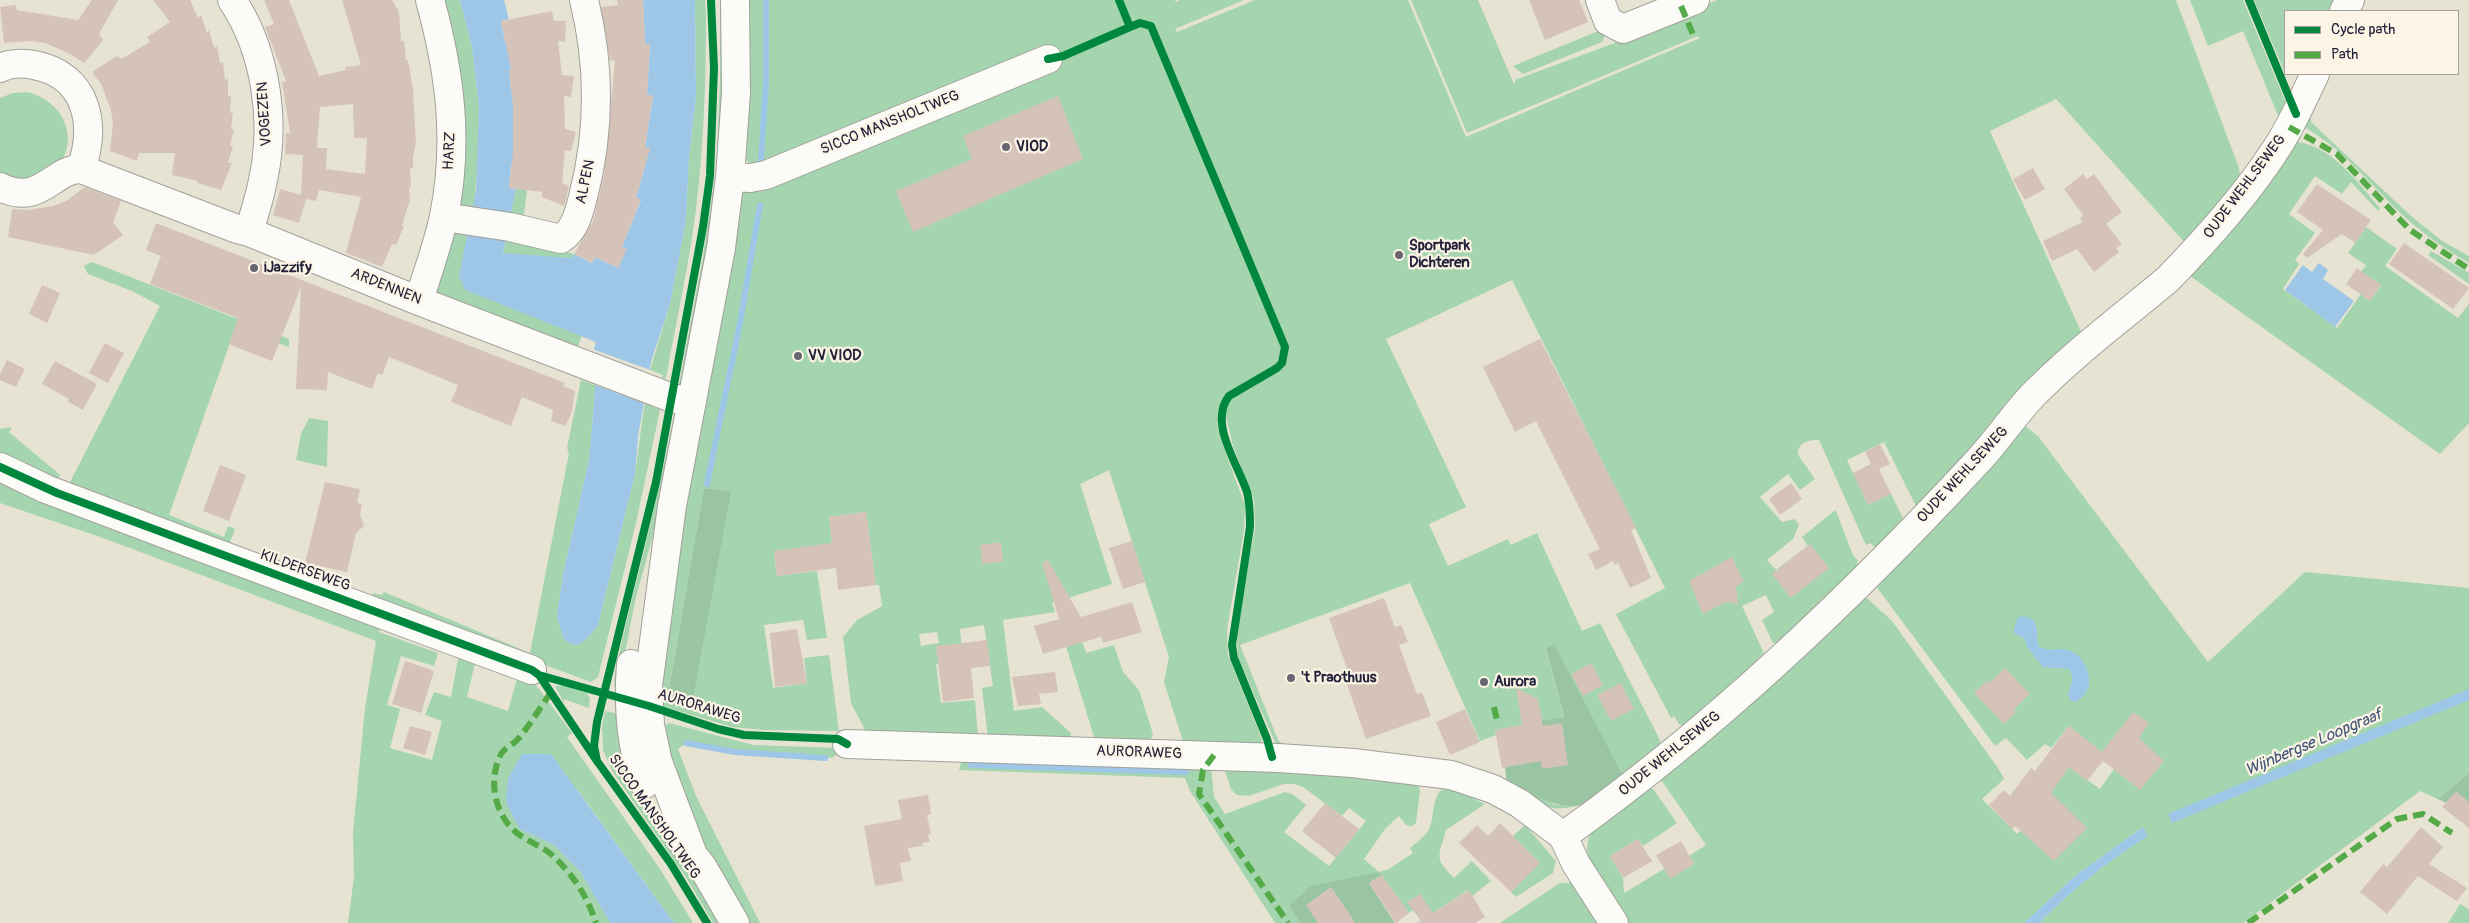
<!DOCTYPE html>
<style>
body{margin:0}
#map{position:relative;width:2469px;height:923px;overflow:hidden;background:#e7e3d3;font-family:Pangolin,sans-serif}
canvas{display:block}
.legend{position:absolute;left:2284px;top:10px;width:175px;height:65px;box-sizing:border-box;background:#fcf5e5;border:1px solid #a5a1a1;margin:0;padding:6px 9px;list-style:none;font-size:15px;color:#22223b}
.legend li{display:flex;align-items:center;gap:10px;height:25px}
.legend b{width:25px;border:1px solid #a5a1a1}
</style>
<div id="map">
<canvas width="2469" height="923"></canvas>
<ul class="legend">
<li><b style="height:6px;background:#00873e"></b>Cycle path</li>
<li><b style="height:6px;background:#53aa46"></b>Path</li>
</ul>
</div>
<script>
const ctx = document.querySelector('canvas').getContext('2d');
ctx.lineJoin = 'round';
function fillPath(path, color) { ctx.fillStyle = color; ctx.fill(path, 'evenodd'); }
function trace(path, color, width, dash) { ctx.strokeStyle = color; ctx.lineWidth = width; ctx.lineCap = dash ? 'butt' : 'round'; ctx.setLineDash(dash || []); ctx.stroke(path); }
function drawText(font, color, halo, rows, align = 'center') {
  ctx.font = font + ' Pangolin,sans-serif'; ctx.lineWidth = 4.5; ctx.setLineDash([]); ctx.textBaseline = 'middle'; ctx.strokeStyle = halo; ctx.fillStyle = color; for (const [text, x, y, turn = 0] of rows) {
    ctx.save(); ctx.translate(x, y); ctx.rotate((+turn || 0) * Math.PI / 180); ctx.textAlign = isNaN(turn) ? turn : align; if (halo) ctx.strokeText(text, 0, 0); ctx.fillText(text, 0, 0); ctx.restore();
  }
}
fillPath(new Path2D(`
 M440,0H460L472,47L479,107L478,162L473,214L458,207Z
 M695,0H705L706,14C706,79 704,144 696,209C689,266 676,322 666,378L661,379L663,375L650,370L670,304L686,220L689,156L696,98Z
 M720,0H725L720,173L716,169L720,82Z
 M744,0H1175L1176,2L1180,0H1244L1175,29L1177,32L1255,0H1408L1466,137L1700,38L1698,36L1467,133L1411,0H1478L1514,84L1515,80L1620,41L1717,0H2176L2239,168L2240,177L2187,245L2056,99L1990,131L2083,336L1918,510L1884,442L1847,460L1868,505L1891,494L1903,518L1875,548L1871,543L1866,545L1819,440C1809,440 1797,442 1798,455L1815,479L1800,490L1788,474L1760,497L1782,522L1795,519L1799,525L1793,539L1767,560L1776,570L1808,546L1802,537L1834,511H1836L1853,555L1858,561L1855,571L1776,643H1773L1762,620L1774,612L1766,595L1742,606L1764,653L1688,727L1679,724L1674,716L1671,718L1616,614L1665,588L1512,280L1386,339L1466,507L1429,524L1448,566L1508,539L1511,545L1537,533L1582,631L1600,623L1660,740V746L1625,780L1546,649L1564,718L1495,730L1496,735L1480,741L1410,583L1240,645L1278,740L1284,745L1276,744L1239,660C1232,620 1248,568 1255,528L1254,500L1233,446L1226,416L1217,422L1222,443L1245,505L1244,530L1227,630L1228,655L1261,737L1263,749L1189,746L1183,741L1164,682L1169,657L1109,470L1080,484L1112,584L1052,603L1055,612L1003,620L1014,711L1042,707L1071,733L1070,739L988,737L982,688L993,686L984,625L960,629L963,661L936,664L941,703L975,700L978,737L866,732L851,703L843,637L857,620L882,606L879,585H876L866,512L829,517L832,543L774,552L777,576L817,571L827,638L807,640L803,620L764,625L773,688L807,683L804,658L829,655L839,731L765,730L732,727L655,704L657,662L739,195L750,189L761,192V166L751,165L743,157ZM704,488L731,491L667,700V699ZM937,632L939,643L921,646L919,634Z
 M2190,0H2243L2287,105L2280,120L2243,31L2208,46Z
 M2254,0H2342L2336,11H2285V73Z
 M1603,29L1605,35L1602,42L1523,74L1513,66Z
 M27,92C79,105 83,169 30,183C22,185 8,179 0,178V98L13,93Z
 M2310,114L2311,122L2411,216L2442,241L2469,256V263C2447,250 2428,237 2409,221C2372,188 2351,155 2306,128L2304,125Z
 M2298,142C2333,147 2358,183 2380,208L2378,211L2351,182L2342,194L2315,176L2289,214L2315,233L2295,260L2299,264L2283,289L2337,328L2361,294L2370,301L2381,286L2361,272L2366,265L2348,253L2366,227L2397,249L2385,266L2458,318L2469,304V423L2440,454L2190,276L2055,388L2024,425L2038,436L2208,662L2305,572L2469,588V773L2438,799L2420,791L2243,923H2039C2072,890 2108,861 2147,836L2143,827L2075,876L2024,923H1627C1607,895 1566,851 1601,818C1614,806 1630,796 1644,785L1654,790L1677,823L1643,846L1638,839L1610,856L1623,878L1624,893L1664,869L1670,878L1694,864L1689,856L1706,845L1657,774L1764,684L1854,599L1862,597L1868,599L1892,621L1998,768L2004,779L1982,799L2017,834L2032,819L2015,802L2030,789L2038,795L2044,788L2051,793L2068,766L2100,789L2117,765L2069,726L2051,748L2045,744L2027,760L2006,738L1995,746L1878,589L1875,583L1877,577L1971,479L2041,398L2181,277L2241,210L2286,148L2291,144Z
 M719,182L683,382L679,384L702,262L714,183Z
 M516,189L527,190L523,222L509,220Z
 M470,226L459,276L609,332L594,350L596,342L582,336L576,351L435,294L450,233Z
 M507,233L542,247L574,254L573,258L503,254Z
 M2431,251L2469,273V284L2428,255Z
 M92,262L289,339V347L266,339L232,337L169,515L224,537L228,526L235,529L228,548L67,488L160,306L132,291L88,274L84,266Z
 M581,380L595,385V391L589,460L563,574L557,616L563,638L570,644L578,645L587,639L598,625L635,474L644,407L645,403L660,410L636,523L598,677L591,682L377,603L372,593L382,595L384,592L530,653L569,453L567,448Z
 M674,414L676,415L661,506L635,601L618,690L614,685L615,672C634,586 658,501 674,414Z
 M309,418L328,421L327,467L296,460L301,434Z
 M12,427L9,432L60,475L56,485L0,459V429Z
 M0,480L381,625L379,632L438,653L434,666L401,656L387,705L400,709L390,748L432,760L442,721L425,715L434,692L451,697L459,654L476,659L467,697L508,711L518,675L533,681L572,733L567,737L660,869L693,923H674L577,789L520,829L554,845L580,871L610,923H348L354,877L353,832L365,708L376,641L106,539L0,503Z
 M1077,625L1086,653L1114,645L1123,672L1139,690L1153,734L1149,743L1095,740L1061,630Z
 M555,686H564L587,693L590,699L589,708L564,699V703Z
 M605,711L624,715L638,781L650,808L725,923H713L687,879L612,771L603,750L602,727Z
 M669,723L753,745L838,748L839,753L832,758L735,752L686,743L678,749L696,796L760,923H746L688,823L661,728Z
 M963,756L1211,767L1214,797L1225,814L1285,792L1292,794L1306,805L1284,832L1329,866L1366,821L1349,808L1342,816L1303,787L1294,784H1284L1249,796L1237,795L1231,789L1225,771L1342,773L1418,783L1420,791L1416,823L1412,826L1406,825L1399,816L1385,829L1364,859L1379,872L1389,869L1413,853L1410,848C1416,843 1423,838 1428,831C1435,819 1431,799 1442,789L1458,791L1485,804L1446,830C1439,857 1433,857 1454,878L1472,861L1491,881L1472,896L1468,890L1422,920L1412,910L1409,913L1379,872L1289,906L1300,923H1275L1190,791L1185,778L959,770Z
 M1507,785L1556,805L1572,806L1594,801C1549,815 1546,809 1507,785Z
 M1525,825L1556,861L1553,873L1516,897L1511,892L1539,863L1513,836Z
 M1573,880L1603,923H1500L1560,883H1568Z
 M2460,904L2469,909V923H2448Z`), '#a4d5ae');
fillPath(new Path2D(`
 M704,488L731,491L692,704L667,700Z
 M1554,644L1625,780C1615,786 1606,794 1596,800C1567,816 1535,796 1507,785L1505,767L1524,724L1564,717L1546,648Z
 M2469,773V802L2446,803L2438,799Z
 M1379,872L1382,875L1369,883L1395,923H1300L1289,906L1311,886Z`), '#99c5a2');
fillPath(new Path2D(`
 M460,0H504L509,19L501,21L505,41L517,69L509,70L511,90L519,89L513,119V139H520L511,168L509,188L516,189L503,253L572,258L574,254L592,263L595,257L618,268L626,249L622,247L641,200L636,198L650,148L645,147L653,96L647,95L650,44H645L643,0H695L696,98L689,156L686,220L670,304L651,362L638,437L635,474L598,625L587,639L578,645L570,644L563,638L557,616L563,574L589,460L595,391L593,354L596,342L465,290L459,276L476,190L479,107L472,47Z
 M2319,263L2328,270L2323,279L2354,301L2335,327L2285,290L2303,265L2312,272Z
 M2023,616C2043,619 2034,635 2039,647C2047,651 2055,649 2063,649C2081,651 2090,668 2089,684C2088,691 2082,700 2075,702L2070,700L2068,695C2070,685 2076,680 2069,669L2043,667L2027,647L2025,639L2015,634L2014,629L2018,618Z
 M2469,689V700L2172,823L2168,814Z
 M522,754H551L674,923H610L580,871L554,845L520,829L506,803L508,778Z
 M2143,827L2148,836C2108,861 2072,890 2039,923H2024L2075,876Z`), '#9ec6e7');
fillPath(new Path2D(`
 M592,349L653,371L647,404L592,384L590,354Z`), '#e7e3d3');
trace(new Path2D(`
 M761,160L766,83V0
 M707,484L740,323L760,205
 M686,743L735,752L825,758
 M971,765L1186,772`), '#9ec6e7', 6);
fillPath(new Path2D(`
 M92,0H118L99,34L103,40L84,63L70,54L45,43L32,41L4,43L0,7L16,5L17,10L78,20Z
 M153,0H190L198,18L201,15L207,33L209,30L214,48L217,46L220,63L223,62L225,80L228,78V96L231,95L230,113L233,112L231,129H234L230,146H233L228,163H232L221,190L197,183L198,181L172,175L175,153H139L137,161L110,151L113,123L111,110L101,84L92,72L117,56L121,59L150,42L147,37L170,22Z
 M264,0H289L319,76L346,70L345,67L361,65L342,0H392L399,12L401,41H404L406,60H408L413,89L416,143L413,157V168H410L411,188L409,187L410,200L402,225L404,226L396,245L392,244L382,267L346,253L361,197L319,190L316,201L306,199L299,223L273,215L280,189L301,195L303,155L285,154L286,133H290L282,82L286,81L265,27L274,24ZM353,104L354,138H367L365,174L326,169L327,148H317L320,107Z
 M617,0H643L645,44H650L647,95L653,96L645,147L650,148L636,198L641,199L622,247L627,249L618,268L595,257L593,263L574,254L593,221L604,175L615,61L610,60L601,7L618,5Z
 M1529,0H1579L1588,22L1545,40Z
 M552,11L554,21H566L565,42L558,41L562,75L574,76L571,97L564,96L565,129L576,132L571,151L565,150L562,183L569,186L564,206L542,197V192L509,188L513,153V106L509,70L511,69L501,21Z
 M1058,96L1083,159L913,232L896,191L972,159L963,136Z
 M2033,168L2045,189L2025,200L2013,179Z
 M2083,174L2087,179L2094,174L2122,212L2106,224L2122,244L2116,248L2119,252L2094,272L2077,249L2052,261L2043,241L2083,222L2080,218L2083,215L2064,189Z
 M2317,184L2371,220L2355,243L2342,234L2307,258L2303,254L2323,230L2297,212Z
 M85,187L121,201L113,222L123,235L94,255L8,237L12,209L27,210L53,206L66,201Z
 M156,223L565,383L563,386L575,391L572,412L565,426L551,421L553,410L522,397L511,426L451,402L458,385L389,357L382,375L378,373L372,389L328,372L327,390L296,389L301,287L272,361L238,348L229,344L238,318L150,284L161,256L146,250Z
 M2404,243L2469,288L2453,309L2389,264Z
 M2357,268L2381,285L2370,301L2346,284Z
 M42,285L60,293L47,323L29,314Z
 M1540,339L1636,528L1631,530L1651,578L1630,588L1618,563L1615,565L1613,561L1596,570L1588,554L1600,549L1536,421L1515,432L1483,367Z
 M105,343L124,353L108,383L89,373Z
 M7,360L25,369L16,387L0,380V374Z
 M55,361L97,384L83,410L68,402L69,399L42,384Z
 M1880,444L1890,464L1879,469L1891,494L1868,505L1853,473L1871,464L1865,452Z
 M220,465L246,475L229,521L203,511Z
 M325,482L360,489L357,503L362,504L360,515L364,526L356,533L347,572L305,563Z
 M1791,483L1802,499L1780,515L1769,499Z
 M866,512L876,585L838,590L836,568L777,576L774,551L832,543L829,517Z
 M1132,541L1145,582L1123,589L1109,548Z
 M1001,542L1003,562L982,564L980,545Z
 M1810,544L1829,568L1791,598L1772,574Z
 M1732,557L1744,582L1736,586L1738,604L1726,602L1703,614L1689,581Z
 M1048,560L1081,617L1132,602L1142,632L1103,643L1101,637L1043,654L1034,626L1059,619L1042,563Z
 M1384,598L1395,627L1401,625L1408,642L1399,645L1417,694L1422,692L1431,716L1366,739L1343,673L1348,671L1329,618Z
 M797,629L807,683L775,687L770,633Z
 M987,640L990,666L971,668L974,698L943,702L936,646Z
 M405,661L434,671L421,713L392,704Z
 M1591,663L1603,685L1583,696L1571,674Z
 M2005,668L2030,694L2014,709L2016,712L2004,724L1974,693L1987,681L1989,683Z
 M1055,672L1058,692L1039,694L1041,704L1018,706L1012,677Z
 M1621,683L1634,709L1611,721L1597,695Z
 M1516,688L1538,699L1543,726L1562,723L1568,765L1542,769L1541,761L1502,768L1495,730L1522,725Z
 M1465,709L1480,742L1450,755L1436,722Z
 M2133,712L2149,723L2139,738L2164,761L2140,790L2103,761L2087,781L2069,767L2051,793L2087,828L2054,861L2015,826L2012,829L1989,805L2004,790L2010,796L2031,768L2035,771L2069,726L2102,752Z
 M410,726L432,732L425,755L403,748Z
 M2456,791L2469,802V828L2442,807Z
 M928,795L931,814L927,815L931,834H928L930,842L922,843L923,846L908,848L911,861L900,863L903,881L875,886L864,826L902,819L898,800Z
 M1325,803L1359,829L1336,858L1302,831Z
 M1500,823L1540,863L1511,892L1459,843L1477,825L1488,836Z
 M2421,827L2443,847L2429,864L2467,888L2457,901L2418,876L2387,914L2360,892L2383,864L2387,867Z
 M1638,839L1652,861L1623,878L1610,856Z
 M1681,841L1694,864L1670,879L1656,855Z
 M1382,875L1409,913L1396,923L1369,883Z
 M1331,887L1349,913L1355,923H1318L1306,905Z
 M1469,890L1485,917L1475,923H1417L1421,921L1407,902L1420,894L1433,913Z`), '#d5c3ba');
const minor = new Path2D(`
 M232,0C266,51 276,121 263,180C260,197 254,214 249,232
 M1600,0L1608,21L1623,29L1695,0
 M2344,11L2350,0
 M0,68C10,63 24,63 34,65C87,75 97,124 81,169C52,169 41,207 0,187
 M81,169L237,229L249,232L419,301L672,398L692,402
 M730,177L750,178L766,175L1048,59
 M444,217L510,227L561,239C575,230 579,213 583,197C600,132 600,65 584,0
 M419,301C427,273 438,245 444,216C459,141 450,73 430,0
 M0,467L46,489L181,540L532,670
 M631,664C628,704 630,746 645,784
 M847,744L1278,758L1353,763L1451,775L1493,789L1519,803L1563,836L1576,864L1614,923
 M1563,836C1715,728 1851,598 1977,462C1997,441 2013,416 2033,395C2074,353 2123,317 2168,279C2206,240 2244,198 2274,152C2291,128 2302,100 2315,74
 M680,839L702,866L735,923
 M692,852L658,762L650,725L648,686L672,506L721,248L730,177L736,93L735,0`);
trace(minor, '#a2a09a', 30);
trace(minor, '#fbfbf8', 28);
trace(new Path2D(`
 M1681,6L1695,39
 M2289,127L2337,154L2410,230L2469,269
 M551,692C540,708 530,725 518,739C513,745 504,748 501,754C487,781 495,819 521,836C531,843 544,847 553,856C573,874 588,898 596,923
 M1494,707L1497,721
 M1214,755L1203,770L1199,794L1288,923
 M2248,923L2397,819L2423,814L2452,833`), '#53aa46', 6, [12, 6]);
trace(new Path2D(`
 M1119,0L1130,27L1140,23L1151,26L1285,347L1282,363L1277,368L1229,396C1208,423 1238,464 1247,492C1250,503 1250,515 1250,527L1232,645L1234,658L1267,739L1272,757
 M2249,0L2296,114
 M1048,59L1063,56L1130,27
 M0,467L57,493L532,670L539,675L649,706L718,729L744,735L838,739L847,744
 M539,675L597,761L671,864L707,923
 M597,761L594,746L597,722L656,482L703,227L710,176L714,68L711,0`), '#00873e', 8);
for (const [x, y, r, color] of [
 [1006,147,5,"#676670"],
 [1399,255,5,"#676670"],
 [254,268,5,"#676670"],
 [798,356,5,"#676670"],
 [1291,678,5,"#676670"],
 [1484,682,5,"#676670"]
]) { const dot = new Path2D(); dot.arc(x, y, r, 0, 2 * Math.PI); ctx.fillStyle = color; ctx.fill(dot); trace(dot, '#fcf5e5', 2); }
drawText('15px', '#22223b', '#fcf5e5', [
 ["VOGEZEN",265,114,-94],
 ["SICCO MANSHOLTWEG",890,123,-22],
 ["HARZ",450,151,-87],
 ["ALPEN",586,182,-78],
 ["OUDE WEHLSEWEG",2245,187,-53],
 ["ARDENNEN",386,287,22],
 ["OUDE WEHLSEWEG",1963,475,-47],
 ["KILDERSEWEG",305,571,20],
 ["AURORAWEG",699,707,17],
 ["AURORAWEG",1139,753,2],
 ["OUDE WEHLSEWEG",1670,754,-39],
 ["SICCO MANSHOLTWEG",654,817,55]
]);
drawText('bold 15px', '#22223b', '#fcf5e5', [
 ["VIOD",1016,147],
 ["Sportpark",1409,246],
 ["Dichteren",1409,263],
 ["iJazzify",264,268],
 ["VV VIOD",808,356],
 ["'t Praothuus",1301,678],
 ["Aurora",1494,682]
], 'left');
drawText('italic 16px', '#43577a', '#fcf5e5', [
 ["Wijnbergse Loopgraaf",2314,743,-23]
]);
</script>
